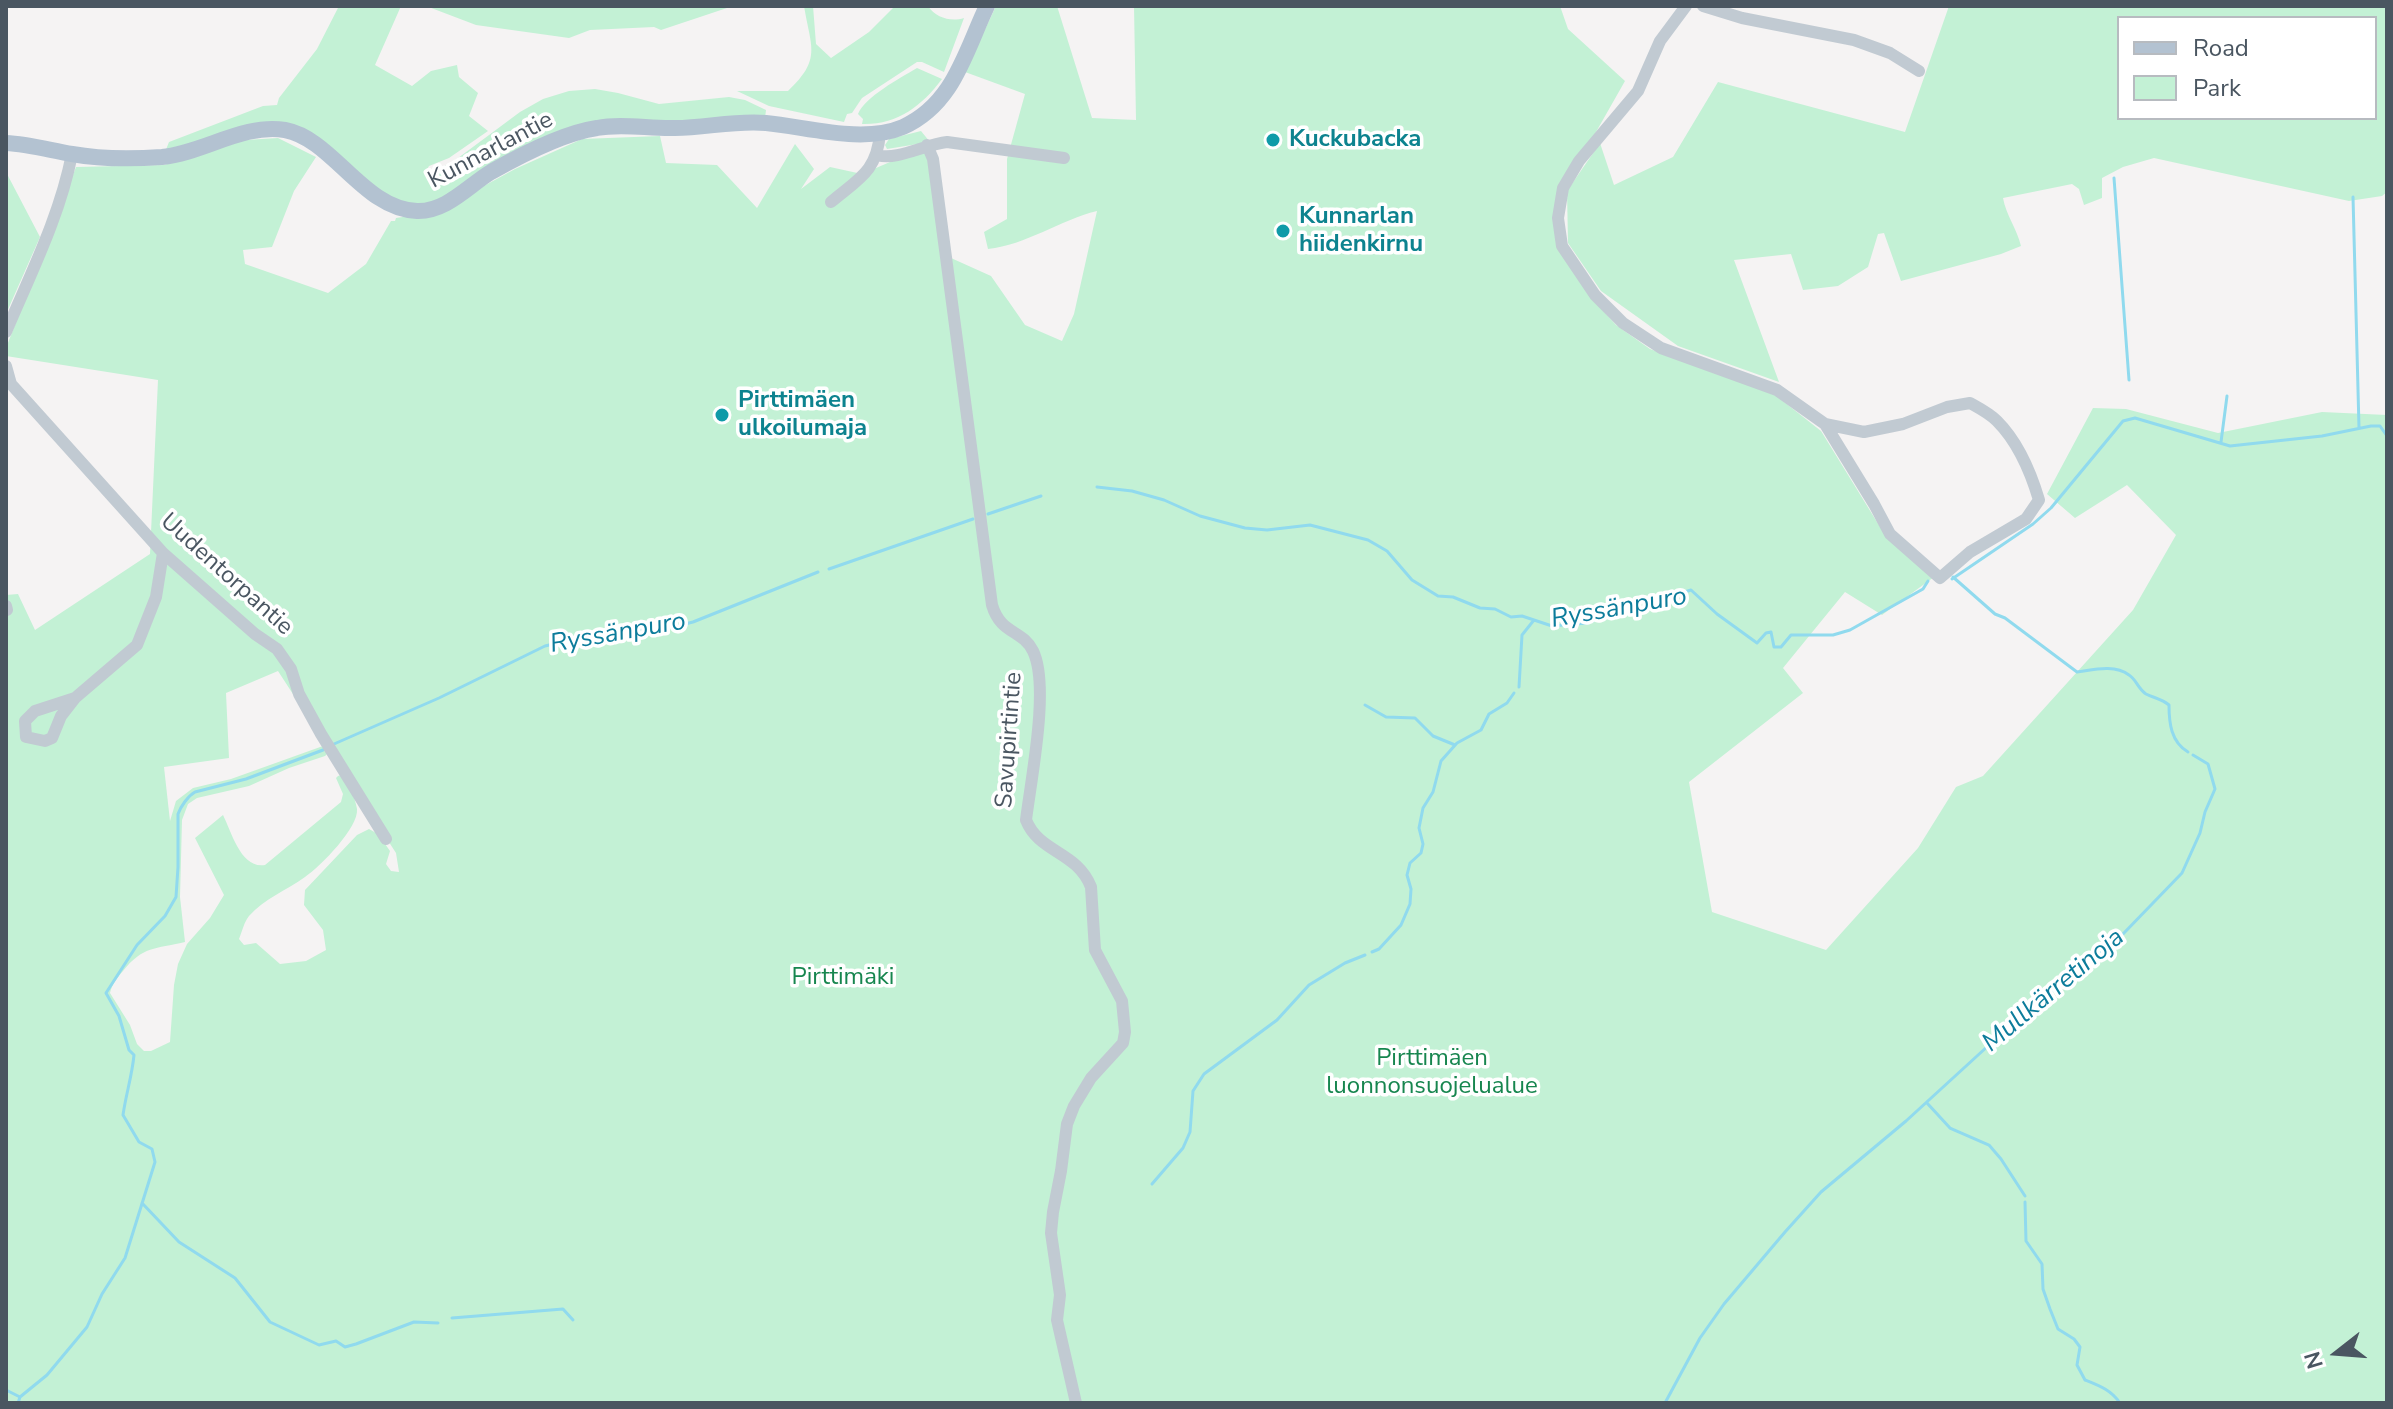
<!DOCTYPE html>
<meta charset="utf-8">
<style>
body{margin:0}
#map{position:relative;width:2393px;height:1409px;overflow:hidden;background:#f5f3f3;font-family:"Nunito Sans",sans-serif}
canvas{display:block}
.frame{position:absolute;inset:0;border:8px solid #4a5661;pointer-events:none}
.legend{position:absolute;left:2117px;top:16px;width:260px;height:104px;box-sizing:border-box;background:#fff;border:2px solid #b7bbc0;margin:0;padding:10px 14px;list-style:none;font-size:24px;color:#4a5661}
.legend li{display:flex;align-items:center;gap:16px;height:40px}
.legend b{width:40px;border:2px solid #b7bbc0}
.north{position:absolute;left:2297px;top:1313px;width:80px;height:80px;-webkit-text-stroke:6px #fff;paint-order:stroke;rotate:253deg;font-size:22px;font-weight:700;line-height:32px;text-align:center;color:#4a5661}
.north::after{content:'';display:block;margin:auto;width:28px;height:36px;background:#4a5661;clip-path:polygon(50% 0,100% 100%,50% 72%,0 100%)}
</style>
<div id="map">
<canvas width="2393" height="1409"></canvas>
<div class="frame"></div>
<ul class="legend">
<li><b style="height:10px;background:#b3c2d1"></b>Road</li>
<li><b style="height:22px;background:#c3f1d5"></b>Park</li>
</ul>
<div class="north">N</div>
</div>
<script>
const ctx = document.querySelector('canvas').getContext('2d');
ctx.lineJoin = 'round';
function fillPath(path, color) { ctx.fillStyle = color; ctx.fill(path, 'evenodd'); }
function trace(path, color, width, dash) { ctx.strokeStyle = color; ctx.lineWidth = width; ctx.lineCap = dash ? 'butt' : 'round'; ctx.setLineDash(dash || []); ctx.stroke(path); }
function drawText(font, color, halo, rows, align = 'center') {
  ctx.font = font + ' "Nunito Sans",sans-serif'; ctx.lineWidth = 7; ctx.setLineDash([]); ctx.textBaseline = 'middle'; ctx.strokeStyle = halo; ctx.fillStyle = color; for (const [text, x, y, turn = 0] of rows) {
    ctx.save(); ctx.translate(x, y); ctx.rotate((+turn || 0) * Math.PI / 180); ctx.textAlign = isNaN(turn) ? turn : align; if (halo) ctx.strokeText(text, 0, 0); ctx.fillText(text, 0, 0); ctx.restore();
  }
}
fillPath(new Path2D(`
 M339,6H401L375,65L412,86L431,71L457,65L459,77L478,93L469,116L488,131L449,158L429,166L425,173L450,164L520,112L543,99L569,91L595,89L618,93L659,104L729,97L745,100L766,110L765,118L604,123L446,199L424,206L394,200L289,127L165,152L169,142L263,106L277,105L279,98L317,49Z
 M426,6H733L661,30L654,27L590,30L569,38L476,25Z
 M804,6H813L816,44L831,58L869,32L895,6H928C936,18 951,22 964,18L944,72L922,62H917L862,98L852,113L847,114L844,122L769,106L737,91H788C822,59 811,48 804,6Z
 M996,6H1057L1092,118L1136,120L1134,6H1560L1568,29L1625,81L1596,132L1555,217L1587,293L1616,325L1650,349L1774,394L1821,431L1885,535L1934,577L1882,615L1845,592L1783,668L1803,693L1689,782L1712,912L1826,950L1918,848L1956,787L1983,776L2133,610L2176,535L2127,485L2075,518L2047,494L2093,408L2126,409L2218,433L2322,412L2387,415V1403H6V595L18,594L35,630L150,554L158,380L6,356V348L76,167L164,165L245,140L278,138L316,157L294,191L272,247L243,250L245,264L328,293L366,264L391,221H395L396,218L436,212L515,169L582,139L660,136L666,163L717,165L757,208L795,144L814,169L801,189L830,167L862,174L932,144L951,258L991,276L1025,325L1062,341L1074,314L1097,211C1060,220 1026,245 988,249L984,232L1007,219V159L1025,94L965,72ZM278,671L396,853L399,872L391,871L386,864L390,851L378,834L369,829L357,835L305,890L304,905L323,930L326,950L306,961L280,964L256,943L244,945L239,939C242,932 244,922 249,916C264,899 287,890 305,877C321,866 359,827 357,809C355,796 348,785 341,775L338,776L336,778L343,794L341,802L265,865C241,869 232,833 223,815L195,838L224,895L210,918L187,944L178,964L174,985L170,1042L151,1051H144L137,1044L130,1025L110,993C112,984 117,978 123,971C143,946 155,949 185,942L180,897L182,820L188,804L197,798L249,786L289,768L325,756L328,753L323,746L231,779L193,788L176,801L170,821L164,767L229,758L226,693Z
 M1949,6H2387V192L2382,196L2349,201L2154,158L2123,167L2102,178V198L2084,205L2079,189L2072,184L2003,198C2006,215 2017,229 2021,246L2001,254L1901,281L1884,233L1878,234L1868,267L1838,286L1803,290L1791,254L1734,260L1779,382L1678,346L1601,291L1568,243L1567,191L1600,143L1614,185L1673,157L1718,82L1905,132ZM2119,18H2375V118H2119Z
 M917,68L942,79C922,106 897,125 862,124L863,119L858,114C865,97 900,78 917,68Z
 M921,131L930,142L887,149L885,145L889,139Z
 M6,172L40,237L6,314Z`), '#c3f1d5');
trace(new Path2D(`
 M2114,178L2129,380
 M2353,197L2359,428
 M2221,442L2227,396
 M1097,487L1132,491L1164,500L1200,516L1245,528L1267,530L1310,525L1368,540L1387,551L1412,580L1438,596L1453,597L1480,608L1495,609L1511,617L1522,616L1552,626L1587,623L1620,611L1651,609L1669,597L1691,590L1717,614L1757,643L1766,633L1771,632L1774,647H1781L1791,635H1833L1850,630L1923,589L1928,581
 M988,514L1041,496
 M829,569L973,519
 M1953,577L1995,614L2005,618L2077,672C2093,670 2114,664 2129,675C2136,679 2138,689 2146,694C2154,698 2162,699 2169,705C2169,723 2171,742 2188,752
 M1952,579L2033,524L2051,508L2123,421L2135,418L2230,446L2322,436L2371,426H2380L2387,436
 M1519,687L1522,635L1534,620
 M1365,705L1386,717L1415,718L1433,736L1455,745
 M334,744L439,698L545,646L609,631L673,627L693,622L818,572
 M1372,952L1379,949L1401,925L1410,904L1411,889L1407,875L1410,863L1421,853L1423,844L1419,828L1423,808L1433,792L1441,761L1457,743L1481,730L1489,714L1507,703L1514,693
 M1927,1103L1950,1128L1989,1145L2001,1159L2025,1196
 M1152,1184L1183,1148L1190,1132L1193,1091L1204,1074L1277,1020L1309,985L1345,963L1365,955
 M2025,1202L2026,1241L2042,1264L2043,1289L2050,1309L2058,1329L2074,1339L2080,1347L2077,1365L2085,1380C2100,1386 2111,1390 2120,1403
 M142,1203L179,1242L235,1278L270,1322L319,1345L336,1341L345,1347L356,1344L414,1322L438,1323
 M452,1318L563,1309L573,1320
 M6,1390L20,1397
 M18,1403L20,1397L47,1375L87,1327L102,1294L125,1258L155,1162L152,1149L139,1142L123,1115C126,1094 132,1076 134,1055L129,1050L119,1016L106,993L137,945L165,916L176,897L178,867V814C181,806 188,796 195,792L246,779L323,750
 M1665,1403L1700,1338L1724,1304L1785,1232L1821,1192L1906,1121L2024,1013L2123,934L2182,873L2200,833L2205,812L2215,789L2208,764L2193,755`), '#90daee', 3);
trace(new Path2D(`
 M1686,6L1660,41L1638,91L1579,161L1563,188L1558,218L1562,246L1595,295L1623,323L1661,348L1777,390L1825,424L1874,504L1890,534L1940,578L1970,552L2026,519L2039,500C2031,473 2018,442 1997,421C1989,413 1979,408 1970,403L1947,407L1903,424L1864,432L1825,424
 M1703,6L1742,18L1854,40L1890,53L1919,71
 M927,145L933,159L992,605C1001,635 1022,629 1033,651C1050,686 1031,779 1026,820C1039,853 1077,851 1091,887L1095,950L1122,1001L1125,1032L1123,1043L1091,1078L1074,1106L1067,1124L1061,1171L1053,1212L1051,1233L1060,1295L1057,1320L1076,1403
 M878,155C896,161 926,144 947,142L1064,158
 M831,202C858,179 877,172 880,133
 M6,332C30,275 60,216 72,154
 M6,366L11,384L163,553L255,634L277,649L291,669L299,694L321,734L386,839
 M6,606L7,610
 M75,698L61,716L52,738L45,741L26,737L25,721L35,711L75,698L137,645L156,597L163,553`), '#c1cad2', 12);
trace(new Path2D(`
 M6,143C28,144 49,150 72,154C100,159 133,159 162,157C203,153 244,123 285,130C333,139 363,209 417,211C446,212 468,186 491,172C521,155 563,133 597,128C622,123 650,129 675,128C706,128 735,120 766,123C808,127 863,144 903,127C954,104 965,52 987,6`), '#b3c2d1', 16);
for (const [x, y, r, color] of [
 [1273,140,8,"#0f9aa8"],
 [1283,231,8,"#0f9aa8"],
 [722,415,8,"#0f9aa8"]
]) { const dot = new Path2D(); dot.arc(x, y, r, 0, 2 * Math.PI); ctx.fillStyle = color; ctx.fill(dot); trace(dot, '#fff', 3); }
drawText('bold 24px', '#0d838f', '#fff', [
 ["Kuckubacka",1289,140],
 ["Kunnarlan",1299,217],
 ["hiidenkirnu",1299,245],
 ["Pirttimäen",738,401],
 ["ulkoilumaja",738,429]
], 'left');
drawText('24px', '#4a5661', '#fff', [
 ["Kunnarlantie",491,151,-28],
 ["Uudentorpantie",226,575,42],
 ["Savupirtintie",1010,740,-86]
]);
drawText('24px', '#17864f', '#fff', [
 ["Pirttimäki",843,978],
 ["Pirttimäen",1432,1059],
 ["luonnonsuojelualue",1432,1087]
]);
drawText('italic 26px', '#0c7c9b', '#fff', [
 ["Ryssänpuro",1619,609,-10],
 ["Ryssänpuro",618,634,-10],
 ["Mullkärretinoja",2054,991,-40]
]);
</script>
